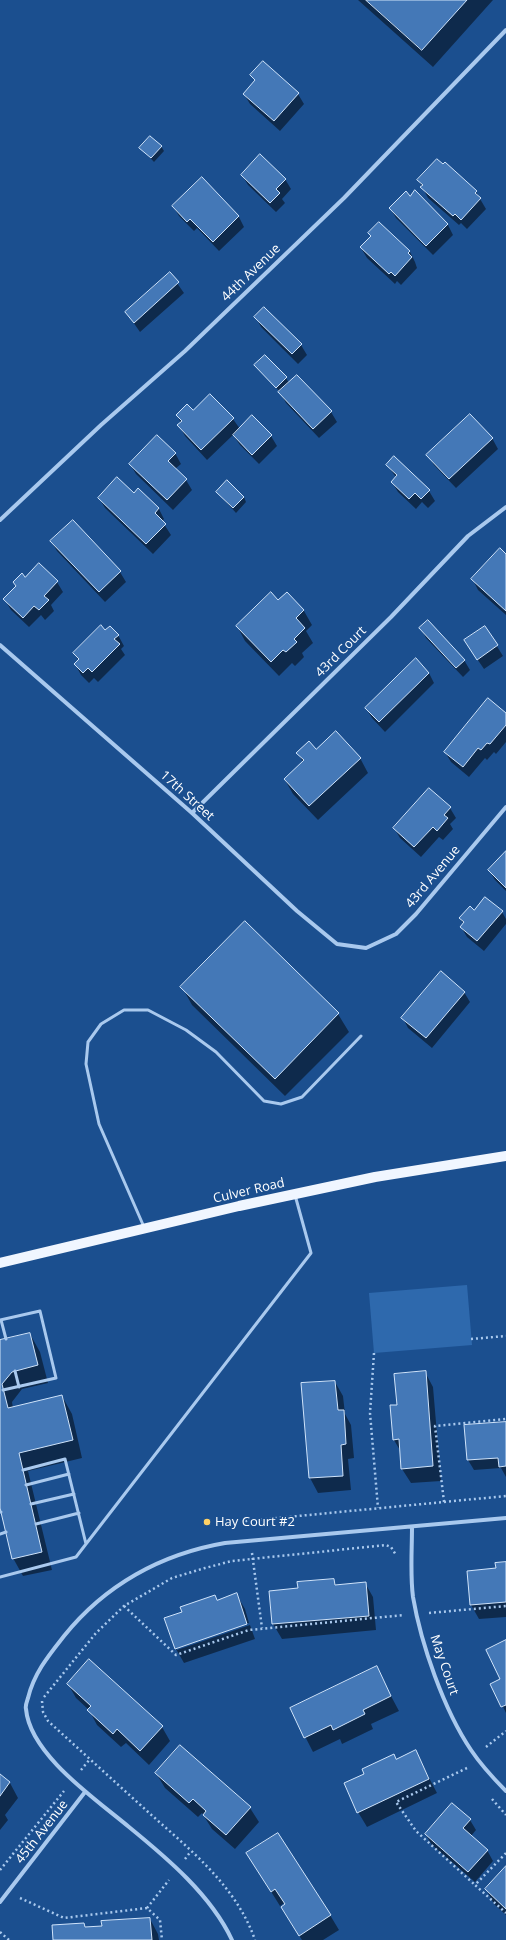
<!DOCTYPE html>
<style>
body{margin:0}
canvas{display:block;background:#1b4f8f}
</style>
<canvas width="506" height="1940"></canvas>
<script>
const ctx = document.querySelector('canvas').getContext('2d');
ctx.lineJoin = 'round';
function fillPath(path, color) { ctx.fillStyle = color; ctx.fill(path, 'evenodd'); }
function trace(path, color, width, dash) { ctx.strokeStyle = color; ctx.lineWidth = width; ctx.lineCap = dash ? 'butt' : 'round'; ctx.setLineDash(dash || []); ctx.stroke(path); }
function drawText(font, color, halo, rows, align = 'center') {
  ctx.font = font + ' "Open Sans",sans-serif'; ctx.lineWidth = 3.5; ctx.setLineDash([]); ctx.textBaseline = 'middle'; ctx.strokeStyle = halo; ctx.fillStyle = color; for (const [text, x, y, turn = 0] of rows) {
    ctx.save(); ctx.translate(x, y); ctx.rotate((+turn || 0) * Math.PI / 180); ctx.textAlign = isNaN(turn) ? turn : align; if (halo) ctx.strokeText(text, 0, 0); ctx.fillText(text, 0, 0); ctx.restore();
  }
}
fillPath(new Path2D(`
 M467,1285L472,1345L374,1353L369,1293Z`), '#2e69ad');
fillPath(new Path2D(`
 M358,0H493L433,67Z
 M263,62L298,94L304,104L280,131L250,104L244,94L255,81L251,75Z
 M161,146L164,151L154,162L141,148Z
 M242,175L285,179L291,189L282,199L285,203L276,212L248,185Z
 M202,179L239,217L244,227L219,251L197,228L194,231L179,216L173,206Z
 M419,181L476,192L486,209L467,229L461,223L459,225L428,198Z
 M415,192L448,225L453,235L433,255L396,218L390,208L410,197Z
 M379,223L410,252L415,262L417,268L401,285L397,281L395,284L367,258L361,248L371,237L369,233Z
 M170,273L184,293L140,332L126,312Z
 M264,309L301,345L307,355L298,364L261,327L256,317Z
 M255,365L286,378L289,383L331,412L337,422L319,438L286,403L280,392Z
 M210,395L233,419L240,429L271,436L277,446L259,464L240,445L233,435L207,460L185,436L179,425L181,423L177,415L193,412Z
 M492,438L498,449L456,488L434,465L428,455Z
 M175,453L181,464L175,469L186,480L192,490L173,510L136,474L130,464Z
 M387,465L429,491L435,501L428,508L422,502L416,509L398,492L392,482L396,477Z
 M138,490L159,509L164,519L162,521L171,535L153,554L105,508L99,498L134,495Z
 M217,492L244,497L246,502L236,513Z
 M73,521L120,572L126,582L105,602L57,551L51,541Z
 M506,555V615L478,590L473,580Z
 M39,564L57,582L63,592L51,605L54,611L45,620L41,615L29,627L11,610L5,600L16,587L14,583L25,578Z
 M287,593L304,611L312,625L306,631L313,643L302,653L304,657L295,666L292,663L279,676L245,641L237,626L278,601Z
 M485,627L503,656L484,669L471,650Z
 M421,628L464,660L470,670L463,677L426,638Z
 M105,631L118,635L124,646L121,649L125,655L98,682L94,678L89,683L81,675L75,664L79,661L74,653Z
 M429,673L434,683L385,732L372,718L366,708Z
 M506,714V742L496,754L494,752L487,760L485,758L469,777L451,762L445,752Z
 M316,750L360,758L368,773L318,820L293,794L285,780L303,762L298,753Z
 M450,808L456,818L450,824L453,829L443,840L439,837L421,857L400,838L394,828Z
 M506,853V891L495,880L489,870Z
 M474,912H502L506,919V924L484,951L467,937L461,927L464,924L460,919Z
 M245,923L338,1014L349,1032L285,1096L192,1005L182,987Z
 M464,992L470,1002L432,1048L408,1028L403,1018Z
 M30,1334L40,1352L48,1383L22,1389L12,1402L13,1408L62,1396L72,1414L82,1458L28,1471L52,1570L23,1576L13,1558L0,1504V1341Z
 M425,1372L433,1387L441,1481L411,1483L402,1469L401,1452L394,1440L398,1405Z
 M335,1382L343,1396L345,1414L351,1425L354,1458L348,1459L351,1490L318,1493L310,1478L302,1384Z
 M506,1423V1477L501,1468L474,1470L468,1460Z
 M506,1563V1617L479,1619L471,1605L497,1569Z
 M333,1580L336,1585L365,1583L373,1597L376,1630L282,1639L273,1624L270,1592L299,1589Z
 M236,1594L245,1609L249,1623L177,1648V1650L250,1625L255,1639L184,1663L176,1649L166,1619Z
 M506,1642V1713L492,1684L501,1680Z
 M376,1668L399,1711L371,1724L373,1729L342,1744L340,1739L313,1752L291,1709Z
 M68,1684L162,1727L170,1741L149,1765L126,1743L121,1747L97,1725L89,1710L76,1698Z
 M180,1746L250,1808L259,1822L235,1849L212,1829L202,1813L198,1817L165,1788L156,1773Z
 M415,1751L437,1793L367,1827L358,1812Z
 M0,1775L10,1783L18,1798L5,1815L8,1820L0,1830Z
 M453,1805L470,1820L476,1830L471,1836L487,1850L493,1861L475,1882L432,1845L426,1835Z
 M247,1853L330,1915L339,1930L323,1940H302L290,1922L285,1905L284,1903L280,1906Z
 M506,1868V1915L494,1904L486,1889Z
 M150,1919L158,1934L159,1940H54L84,1924L86,1928Z`), '#0007');
const building = new Path2D(`
 M366,0H467L422,50Z
 M263,61L299,93L274,121L243,94L255,80L250,75Z
 M150,136L162,146L151,158L139,148Z
 M260,154L286,179L276,189L280,193L270,203L241,175Z
 M437,159L443,164L445,162L477,191L475,193L481,198L461,220L455,214L453,216L420,187L423,185L417,180Z
 M202,177L239,216L213,242L190,219L187,222L172,206Z
 M415,190L448,224L426,246L389,208L406,191L410,196Z
 M379,222L410,251L408,253L412,257L395,276L391,272L389,274L360,247L371,236L368,233Z
 M170,272L179,282L134,323L125,312Z
 M264,307L302,344L292,354L254,317Z
 M265,355L287,377L276,388L254,365Z
 M297,375L332,411L313,429L278,392Z
 M210,394L234,418L201,450L177,425L182,421L176,415L187,404L193,410Z
 M470,414L493,438L449,479L426,455Z
 M252,415L272,435L252,455L233,435Z
 M157,435L176,453L168,461L187,479L167,500L129,464Z
 M394,456L430,490L421,499L415,493L409,499L391,482L397,475L386,465Z
 M117,477L134,493L138,488L159,508L155,513L166,524L146,544L98,498Z
 M227,480L244,497L233,508L216,492Z
 M73,520L121,571L99,592L50,541Z
 M500,548L506,554V611L471,579Z
 M39,563L58,581L44,596L49,600L39,610L34,606L23,618L3,599L16,586L13,582L22,573L25,577Z
 M271,592L278,600L287,592L304,610L296,618L305,628L294,639L297,642L286,652L283,650L271,662L236,626Z
 M428,620L465,660L456,668L419,628Z
 M101,625L105,630L110,626L119,635L114,639L120,644L92,672L88,668L83,673L74,664L79,659L73,653Z
 M485,626L498,645L477,660L464,640Z
 M416,658L429,673L379,722L365,708Z
 M488,698L506,713V725L490,744L487,743L481,750L478,748L463,767L444,752Z
 M336,731L361,758L309,806L284,779L304,760L296,753L309,741L316,749Z
 M429,788L451,807L444,815L448,818L437,831L433,827L414,847L393,828Z
 M506,851V888L488,870Z
 M485,897L503,911L477,941L460,927L464,922L459,918L470,906L474,910Z
 M245,921L339,1013L275,1079L180,987Z
 M441,971L465,992L426,1038L401,1018Z
 M30,1333L38,1365L12,1372L2,1384L8,1408L62,1395L73,1440L19,1453L42,1552L12,1559L0,1508V1340Z
 M426,1371L433,1466L401,1469L399,1439L393,1440L390,1405H397L394,1374Z
 M335,1381L338,1410H344L346,1444L341,1445L343,1476L309,1478L301,1383Z
 M506,1422V1466L499,1467L498,1458L467,1460L464,1425Z
 M506,1562V1602L470,1605L467,1571L496,1568L495,1563Z
 M334,1579L335,1585L366,1582L369,1616L272,1624L269,1591L298,1588L297,1582Z
 M237,1593L247,1624L175,1649L164,1618L182,1612L180,1607L215,1595L217,1600Z
 M506,1640V1705L501,1707L490,1684L500,1679L486,1650Z
 M89,1659L163,1726L140,1751L117,1729L113,1734L87,1710L91,1706L67,1684Z
 M377,1666L391,1696L363,1710L365,1714L333,1730L331,1725L304,1738L290,1708Z
 M180,1745L251,1807L226,1835L203,1815L206,1811L193,1799L189,1803L155,1773Z
 M416,1750L429,1779L357,1813L344,1783L364,1774L362,1769L394,1754L396,1759Z
 M0,1774L10,1782L0,1796Z
 M452,1803L471,1819L463,1828L488,1850L468,1872L425,1834Z
 M278,1833L331,1915L299,1936L281,1907L285,1904L275,1889L271,1892L246,1853Z
 M506,1866V1909L485,1889Z
 M150,1918L152,1940H53L52,1925L84,1923L85,1927L102,1926L101,1921Z`);
fillPath(building, '#4478b7');
trace(building, '#cfe3fa', 1);
trace(new Path2D(`
 M471,1339L506,1336
 M374,1353L370,1413L378,1508
 M444,1502L435,1426L506,1419
 M247,1527L246,1521L506,1496
 M252,1553L262,1628
 M124,1606L176,1655L249,1630L404,1615
 M429,1613L506,1606
 M44,1697L96,1633L124,1606L172,1578L205,1568L232,1561L386,1545L391,1547L396,1555
 M42,1701L43,1712L48,1721C81,1751 114,1781 147,1811C189,1849 236,1885 255,1940
 M486,1747L506,1731
 M467,1768L396,1802L416,1831L475,1885
 M81,1770L90,1759
 M492,1799L506,1815
 M506,1853L475,1885L506,1913
 M185,1859L191,1851
 M0,1870L64,1791
 M20,1898L64,1918L147,1908L160,1920L162,1940
 M147,1908L169,1880
 M0,1932L9,1940`), '#a9c9ee', 2.5, [2, 3]);
trace(new Path2D(`
 M144,1227L99,1124L86,1064L88,1042L101,1024L124,1010H148L186,1030L216,1052L264,1101L281,1104L302,1097L361,1036
 M0,1320L40,1311L56,1378L3,1390
 M1,1320L6,1339
 M15,1371L19,1387
 M23,1470L65,1459L86,1544
 M26,1485L69,1474
 M31,1504L74,1494
 M0,1512H1
 M36,1524L79,1513
 M0,1534L6,1532
 M0,1577L76,1557L86,1544L311,1253L295,1195`), '#a9c9ee', 3);
trace(new Path2D(`
 M0,520L101,425L185,351L344,198L506,30
 M0,645L192,813L297,911L337,944L366,948L396,934L416,914L506,807
 M192,813L391,617L468,536L506,507
 M412,1527C412,1550 410,1575 413,1597C421,1644 444,1710 471,1750C481,1765 493,1778 506,1791
 M0,1902L85,1792
 M232,1940C211,1895 167,1858 129,1827C97,1800 30,1755 26,1709C25,1706 27,1701 28,1698C34,1673 49,1655 64,1636C105,1585 161,1554 225,1543L506,1518`), '#a9c9ee', 4);
trace(new Path2D(`
 M0,1263L239,1206L375,1177L506,1156`), '#f0f6ff', 10);
for (const [x, y, r, color] of [
 [207,1522,4,"#ffd166"]
]) { const dot = new Path2D(); dot.arc(x, y, r, 0, 2 * Math.PI); ctx.fillStyle = color; ctx.fill(dot); trace(dot, '#1b4f8f', 1.5); }
drawText('13px', '#fff', '#1b4f8f', [
 ["44th Avenue",251,273,-44],
 ["43rd Court",341,652,-45],
 ["17th Street",187,796,42],
 ["43rd Avenue",433,877,-50],
 ["Culver Road",249,1191,-13],
 ["May Court",444,1665,71],
 ["45th Avenue",42,1832,-52]
]);
drawText('13px', '#fff', '#1b4f8f', [
 ["Hay Court #2",215,1522]
], 'left');
</script>
